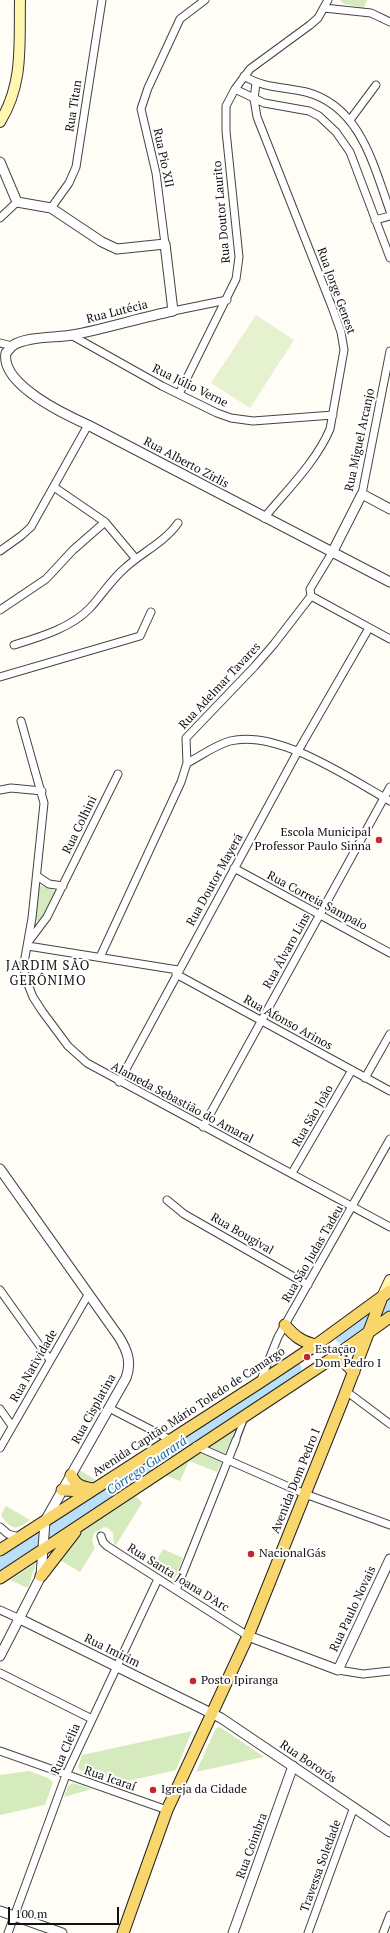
<!DOCTYPE html>
<meta charset="utf-8">
<style>
body{margin:0}
#map{position:relative;width:390px;height:1933px;overflow:hidden;background:#fffdf5;font-family:"PT Serif",serif}
canvas{display:block}
.scale{position:absolute;left:8px;top:1907px;width:111px;height:18px;box-sizing:border-box;border:2px solid #111;border-top:0;padding-left:5px;font-size:12px;line-height:14px;white-space:nowrap;color:#111;-webkit-text-stroke:3px #fff;paint-order:stroke}
</style>
<div id="map">
<canvas width="390" height="1933"></canvas>
<div class="scale">100 m</div>
</div>
<script>
const ctx = document.querySelector('canvas').getContext('2d');
ctx.lineJoin = 'round';
function fillPath(path, color) { ctx.fillStyle = color; ctx.fill(path, 'evenodd'); }
function trace(path, color, width, dash) { ctx.strokeStyle = color; ctx.lineWidth = width; ctx.lineCap = dash ? 'butt' : 'round'; ctx.setLineDash(dash || []); ctx.stroke(path); }
function drawText(font, color, halo, rows, align = 'center') {
  ctx.font = font + ' "PT Serif",serif'; ctx.lineWidth = 4; ctx.setLineDash([]); ctx.textBaseline = 'middle'; ctx.strokeStyle = halo; ctx.fillStyle = color; for (const [text, x, y, turn = 0] of rows) {
    ctx.save(); ctx.translate(x, y); ctx.rotate((+turn || 0) * Math.PI / 180); ctx.textAlign = isNaN(turn) ? turn : align; if (halo) ctx.strokeText(text, 0, 0); ctx.fillText(text, 0, 0); ctx.restore();
  }
}
fillPath(new Path2D(`
 M340,0H367L364,8L344,4Z
 M39,885L55,891L41,920L37,921L36,919Z
 M236,1428L217,1472L189,1461L180,1481L165,1475Z
 M78,1469L96,1480L92,1482L82,1481L78,1476Z
 M136,1496L142,1503L116,1545L114,1544L113,1533L108,1528L104,1527L94,1533L92,1541L95,1548L80,1572L58,1559L81,1532Z
 M6,1506L30,1520C15,1531 11,1530 1,1515Z
 M163,1549L183,1558L174,1581L153,1567Z
 M36,1563L28,1588L10,1580Z
 M220,1727L264,1757L196,1772L216,1728Z
 M192,1731L176,1770L123,1782L80,1770L78,1767L82,1755Z
 M29,1771L48,1778L53,1782L45,1805L0,1815V1775Z
 M73,1783L92,1789L64,1797L68,1786Z`), '#d5ebbd');
fillPath(new Path2D(`
 M256,315L294,340L250,408L211,383Z`), '#e6f2cf');
trace(new Path2D(`
 M342,1337L390,1303
 M0,1565L295,1368`), '#b9e0f7', 13);
const pedestrian = new Path2D(`
 M236,1440L244,1419`);
const minor = new Path2D(`
 M324,8L371,13L390,22
 M244,76C263,88 285,87 306,92C360,106 373,164 390,211
 M256,83L254,99L257,117L332,307L341,332L344,350L330,429C316,462 287,490 264,518
 M235,89L264,103L309,111L319,116L336,132L350,152L390,258
 M350,120L376,85
 M51,208L69,183L76,167L102,0
 M0,218L17,202
 M375,220L390,216
 M165,244L156,173L141,109L148,88L180,19L205,0
 M173,311L227,300
 M71,335L162,386L217,413L231,418L253,421L333,415
 M0,343L12,346
 M179,394L236,279L239,257L226,131V106L235,89L250,69L310,25L318,18L328,0
 M54,487L105,522L136,559
 M362,494L390,351
 M0,551L21,536L31,527L88,425
 M311,596L390,639
 M0,610L46,579L73,550L105,522
 M14,645C40,637 71,628 90,608C102,595 111,580 125,568C141,553 165,542 178,523
 M0,677L140,636L151,612
 M21,721L44,803L32,918L24,963L25,977L33,997L42,1011L68,1046L87,1063L390,1227
 M187,763C201,756 215,745 230,741C278,729 349,778 390,801
 M0,790L11,788L42,791
 M234,868L390,953
 M37,876L49,884L63,886
 M29,941L47,917L118,774
 M28,946L178,970
 M100,957L181,782L187,763L186,738L255,666L274,644L311,596L310,589L333,551
 M176,974L390,1091
 M365,1078L390,1034
 M119,1082L298,751L369,628
 M203,1127L390,787
 M292,1173L352,1070
 M167,1200L184,1214L308,1285
 M0,1290L50,1360
 M260,1382L278,1337L390,1139
 M346,1391L390,1424
 M109,1408L171,1440
 M0,1409L12,1426
 M196,1446L305,1494L390,1525
 M0,1448L88,1295
 M0,1527L8,1534L19,1537
 M101,1536L103,1542L107,1546L248,1636
 M176,1590L236,1440
 M0,1610L20,1619
 M338,1670L363,1674L390,1671
 M0,1673L92,1719
 M0,1751L167,1810
 M8,1933L66,1775L158,1579
 M308,1933L354,1807
 M383,1933L390,1915`);
const tertiary = new Path2D(`
 M0,162L17,202L51,208L102,242L117,249L165,244L173,311C139,318 105,329 72,335C56,338 26,336 12,346C10,348 8,351 6,353C0,385 68,416 88,425L390,582
 M333,551L362,494L390,509
 M0,1169L119,1337C127,1350 132,1362 126,1378L45,1521L41,1576L0,1656
 M20,1619L221,1718L390,1832
 M248,1636L338,1670L390,1559
 M0,1911L62,1933
 M233,1933L293,1766`);
const secondary = new Path2D(`
 M0,122C24,83 19,44 20,0
 M382,1297L390,1280`);
const primary = new Path2D(`
 M285,1325C294,1336 302,1342 316,1345
 M334,1357L344,1362L354,1372
 M71,1475C76,1486 82,1487 93,1489
 M62,1490L86,1491
 M0,1550L259,1383L316,1345L390,1291
 M41,1576L75,1532
 M0,1578L334,1357L390,1317
 M123,1933L167,1810L248,1636L342,1402L382,1297`);
trace(pedestrian, '#444', 8);
trace(minor, '#444', 9);
trace(tertiary, '#444', 11);
trace(secondary, '#333', 12);
trace(primary, '#222', 13);
trace(pedestrian, '#fff', 5.5);
trace(minor, '#fff', 7);
trace(tertiary, '#fff', 9);
trace(secondary, '#fff6b0', 10);
trace(primary, '#f9d66b', 11);
for (const [x, y, r, color] of [
 [379,840,4,"#c4262e"],
 [307,1357,4,"#c4262e"],
 [251,1554,4,"#c4262e"],
 [193,1681,4,"#c4262e"],
 [153,1790,4,"#c4262e"]
]) { const dot = new Path2D(); dot.arc(x, y, r, 0, 2 * Math.PI); ctx.fillStyle = color; ctx.fill(dot); trace(dot, '#fff', 1.5); }
drawText('12px', '#111', '#fff', [
 ["Rua Titan",74,106,-81],
 ["Rua Pio XII",163,158,78],
 ["Rua Doutor Laurito",222,212,-95],
 ["Rua Jorge Genest",336,291,70],
 ["Rua Lutécia",117,312,-14],
 ["Rua Júlio Verne",190,386,26],
 ["Rua Miguel Arcanjo",360,440,-78],
 ["Rua Alberto Zirlis",186,463,28],
 ["Rua Adelmar Tavares",220,686,-47],
 ["Rua Colhini",80,825,-64],
 ["Rua Doutor Mayerá",215,880,-61],
 ["Rua Correia Sampaio",317,901,28],
 ["Rua Álvaro Lins",287,951,-61],
 ["Rua Afonso Arinos",288,1023,29],
 ["Alameda Sebastião do Amaral",182,1103,28],
 ["Rua São João",313,1116,-60],
 ["Rua Bougival",242,1234,30],
 ["Rua São Judas Tadeu",313,1254,-60],
 ["Rua Natividade",34,1366,-60],
 ["Rua Cisplatina",94,1409,-61],
 ["Avenida Capitão Mário Toledo de Camargo",189,1412,-33],
 ["Avenida Dom Pedro I",296,1481,-68],
 ["Rua Santa Joana D'Arc",178,1578,32],
 ["Rua Paulo Novais",353,1609,-65],
 ["Rua Imirim",112,1651,26],
 ["Rua Clélia",66,1749,-66],
 ["Rua Bororós",308,1762,34],
 ["Rua Icaraí",110,1779,19],
 ["Rua Coimbra",252,1846,-70],
 ["Travessa Soledade",321,1866,-70]
]);
drawText('12px', '#111', '#fff', [
 ["Escola Municipal",371,833,"right"],
 ["Professor Paulo Sinna",371,847,"right"],
 ["Estação",315,1350],
 ["Dom Pedro I",315,1364],
 ["NacionalGás",259,1554],
 ["Posto Ipiranga",201,1681],
 ["Igreja da Cidade",161,1790]
], 'left');
ctx.letterSpacing = '1px';
drawText('13px', '#111', '#fff', [
 ["JARDIM SÃO",48,966],
 ["GERÔNIMO",48,981]
]);
ctx.letterSpacing = '0px';
drawText('italic 13px', '#1768a6', '#fff', [
 ["Córrego Guarará",147,1466,-34]
]);
</script>
